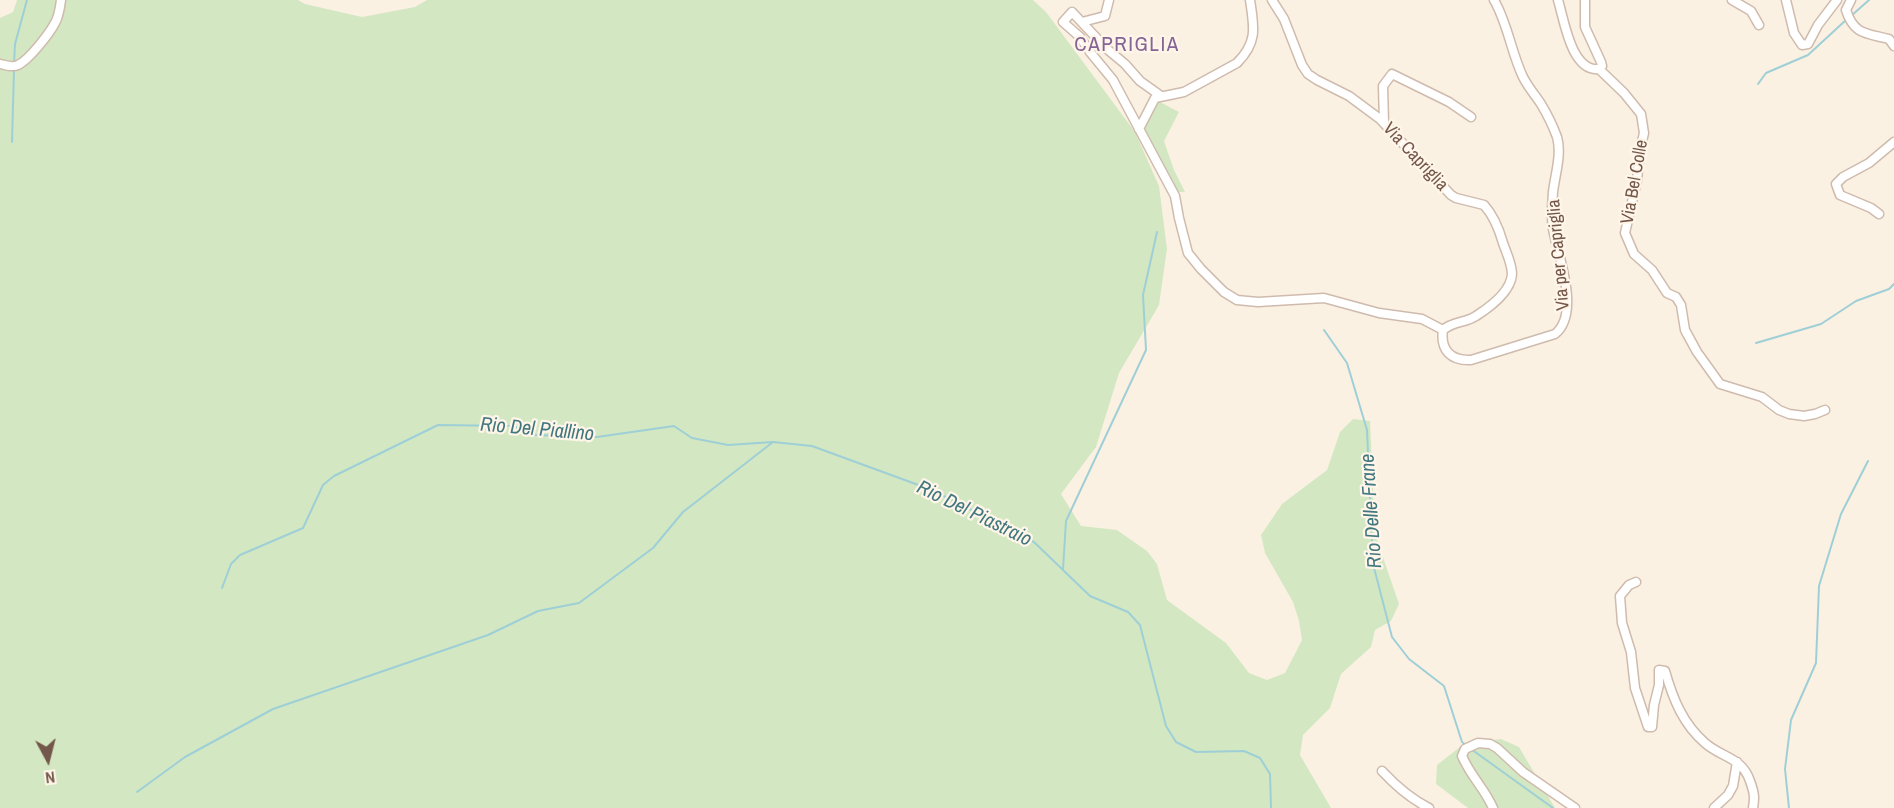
<!DOCTYPE html>
<style>
body{margin:0}
#map{position:relative;width:1894px;height:808px;overflow:hidden;background:#fbf1e3;font-family:"Archivo Narrow",sans-serif}
canvas{display:block}
.north{position:absolute;left:18px;top:730px;width:60px;height:60px;-webkit-text-stroke:4px #fff5e9;paint-order:stroke;rotate:173deg;font-size:16px;font-weight:700;line-height:24px;text-align:center;color:#73574a}
.north::after{content:'';display:block;margin:auto;width:21px;height:27px;background:#73574a;clip-path:polygon(50% 0,100% 100%,50% 72%,0 100%)}
</style>
<div id="map">
<canvas width="1894" height="808"></canvas>
<div class="north">N</div>
</div>
<script>
const ctx = document.querySelector('canvas').getContext('2d');
ctx.lineJoin = 'round';
function fillPath(path, color) { ctx.fillStyle = color; ctx.fill(path, 'evenodd'); }
function trace(path, color, width, dash) { ctx.strokeStyle = color; ctx.lineWidth = width; ctx.lineCap = dash ? 'butt' : 'round'; ctx.setLineDash(dash || []); ctx.stroke(path); }
function drawText(font, color, halo, rows, align = 'center') {
  ctx.font = font + ' "Archivo Narrow",sans-serif'; ctx.lineWidth = 4.5; ctx.setLineDash([]); ctx.textBaseline = 'middle'; ctx.strokeStyle = halo; ctx.fillStyle = color; for (const [text, x, y, turn = 0] of rows) {
    ctx.save(); ctx.translate(x, y); ctx.rotate((+turn || 0) * Math.PI / 180); ctx.textAlign = isNaN(turn) ? turn : align; if (halo) ctx.strokeText(text, 0, 0); ctx.fillText(text, 0, 0); ctx.restore();
  }
}
fillPath(new Path2D(`
 M17,0H298L305,4L362,17L415,7L427,0H1033L1046,12L1135,132L1159,186L1167,249L1159,305L1119,373L1096,447L1061,494L1081,526L1117,530L1147,551L1157,564L1167,600L1226,643L1249,673L1267,680L1285,673L1302,640L1299,621L1293,602L1265,553L1261,535L1282,504L1327,470L1340,432L1353,419L1370,421L1375,534L1399,604L1391,621L1375,630L1371,647L1341,674L1330,708L1303,735L1300,755L1331,808H0V18L13,12Z
 M1156,100L1179,112L1164,141L1174,170L1185,192H1174L1142,131Z
 M1501,739L1519,747L1555,808H1468L1436,784L1437,765L1465,743Z`), '#d3e8c2');
trace(new Path2D(`
 M1851,16L1869,0
 M14,64L15,44L27,0
 M1758,84L1766,73L1808,55L1846,20
 M12,142L14,70
 M1324,330L1347,363L1367,430L1373,564L1392,637L1409,659L1444,686L1462,742L1466,745
 M1756,343L1821,324L1856,301L1889,289L1894,284
 M1063,569L1066,521L1146,350L1143,295L1157,232
 M222,588L231,564L240,555L303,528L323,485L334,476L438,425L513,426L535,435L597,437L674,426L692,438L728,445L773,442L812,446L932,490L1034,542L1090,596L1128,612L1140,625L1166,726L1176,742L1196,752L1244,751L1260,758L1270,774L1271,808
 M1471,749L1553,808
 M137,792L185,757L273,709L488,635L538,611L579,603L653,548L683,512L773,442
 M1789,808L1785,769L1791,720L1816,663L1819,586L1841,514L1868,461`), '#9fcfd6', 2);
const minor = new Path2D(`
 M1272,0L1284,19L1302,65L1308,74L1317,80L1349,96L1380,119L1451,195L1456,198L1484,205C1494,216 1499,229 1503,243C1506,252 1512,264 1512,274C1511,292 1490,307 1476,316C1466,323 1452,321 1443,330
 M1558,0C1564,19 1571,72 1599,69L1602,66L1601,62L1585,27V0
 M1732,0L1751,11L1759,25
 M1786,0L1794,33L1802,45L1808,44L1818,25L1837,0
 M1851,0L1846,10C1854,35 1866,33 1889,39L1894,46
 M1082,22L1105,16L1109,0
 M0,64C6,65 12,68 18,65C29,60 49,34 55,23C59,16 60,8 61,0
 M1599,69L1624,93L1641,114L1644,133L1640,150L1637,180L1625,233L1634,254L1652,270L1667,293L1676,297L1681,305L1685,330L1697,352L1720,384L1762,397L1779,410L1789,414L1804,416L1815,414L1825,410
 M1161,96L1140,81L1125,64L1107,49L1072,12L1063,22L1080,37L1090,52L1113,80L1175,196L1179,218L1188,253L1201,269L1224,292L1237,300L1258,302L1324,298L1379,313L1422,319L1443,330
 M1384,123L1383,86L1392,74L1449,102L1471,117
 M1139,129L1155,98L1184,92L1237,63C1258,42 1254,27 1250,0
 M1879,214L1871,208L1840,195L1836,184L1843,177L1869,163L1894,142
 M1443,330C1440,350 1451,361 1471,360L1555,334C1581,313 1558,256 1553,229C1551,217 1552,204 1553,192C1555,175 1562,154 1557,137C1553,126 1547,114 1541,104C1535,95 1528,87 1523,77C1511,52 1508,24 1494,0
 M1636,582L1629,585L1620,596L1622,623L1631,652L1635,688L1648,727H1652L1654,705L1659,685V670L1665,671C1673,699 1683,724 1705,743C1722,758 1742,757 1750,781C1754,792 1755,797 1753,808
 M1382,771C1396,786 1411,799 1429,808
 M1493,808C1485,789 1471,777 1462,756L1465,749L1478,743L1490,744L1497,748L1523,772L1575,808
 M1714,808L1728,795L1733,786L1737,762`);
trace(minor, '#cfbbad', 11);
trace(minor, '#fff', 8);
drawText('18px', '#73574a', '#fff5e9', [
 ["Via Capriglia",1415,157,47],
 ["Via Bel Colle",1635,182,-80],
 ["Via per Capriglia",1559,255,-95]
]);
drawText('italic 20px', '#41777f', '#fff5e9', [
 ["Rio Del Piallino",537,430,5],
 ["Rio Delle Frane",1372,511,-94],
 ["Rio Del Piastraio",974,514,26]
]);
ctx.letterSpacing = '1.5px';
drawText('21px', '#846596', '#fff5e9', [
 ["CAPRIGLIA",1127,45]
]);
ctx.letterSpacing = '0px';
</script>
